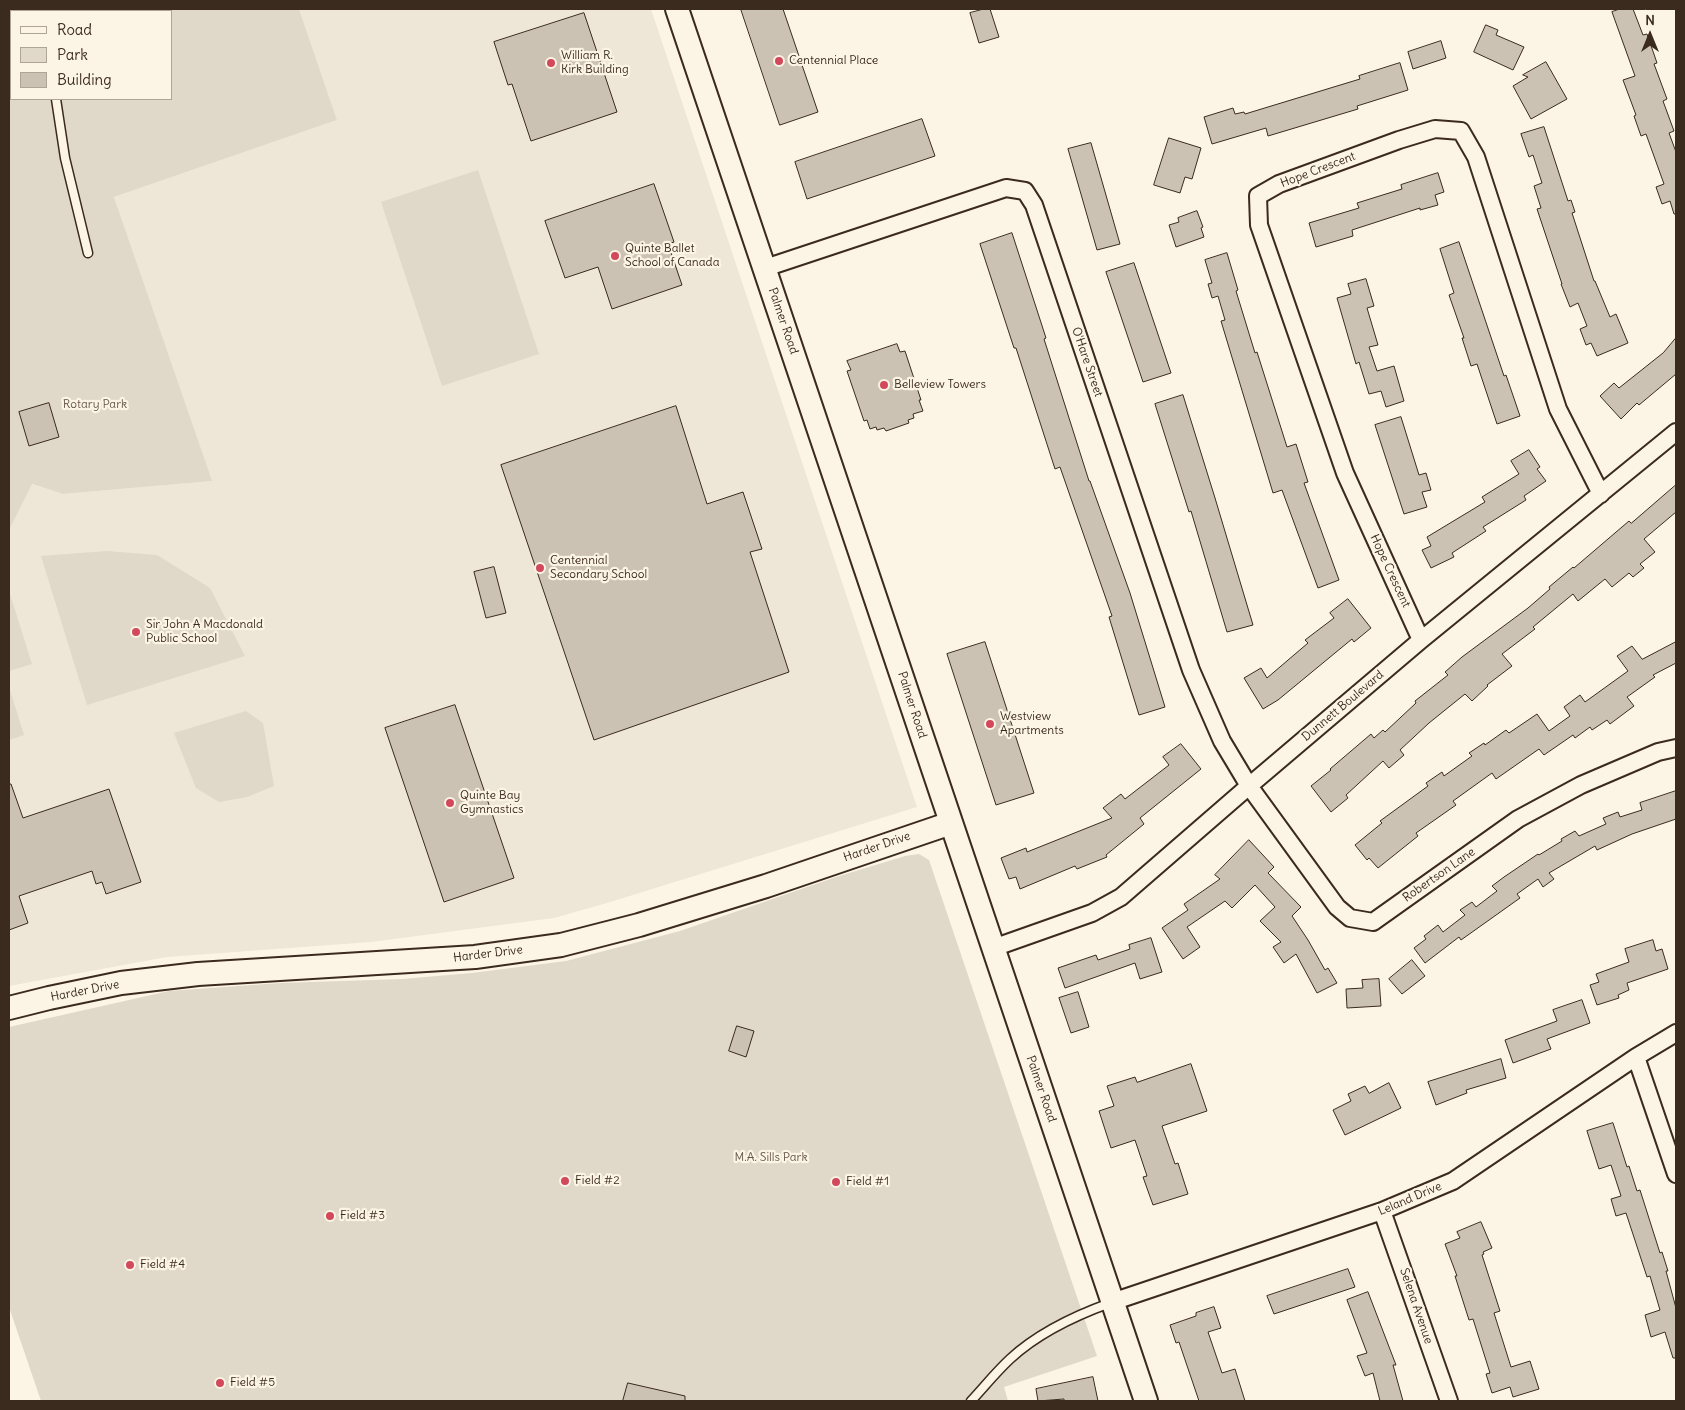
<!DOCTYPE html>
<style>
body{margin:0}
#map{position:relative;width:1685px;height:1410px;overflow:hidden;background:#fcf5e5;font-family:Delius,sans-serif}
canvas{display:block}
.frame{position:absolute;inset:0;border:10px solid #3b2a1e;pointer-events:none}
.legend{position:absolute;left:10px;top:10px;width:162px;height:90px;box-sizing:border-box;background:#fcf5e5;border:1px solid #afa495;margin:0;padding:6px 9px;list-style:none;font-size:15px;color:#3b2a1e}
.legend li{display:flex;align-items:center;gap:10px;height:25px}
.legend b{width:25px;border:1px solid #afa495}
.north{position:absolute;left:1625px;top:10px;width:50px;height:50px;-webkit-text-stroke:4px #fcf5e5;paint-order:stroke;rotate:0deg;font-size:14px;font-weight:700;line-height:20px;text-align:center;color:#3b2a1e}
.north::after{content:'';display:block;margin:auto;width:18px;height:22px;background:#3b2a1e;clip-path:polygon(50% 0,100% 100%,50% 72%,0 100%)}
</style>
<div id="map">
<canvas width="1685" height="1410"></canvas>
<div class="frame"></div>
<ul class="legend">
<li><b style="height:6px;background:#fcf5e5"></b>Road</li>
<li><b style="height:14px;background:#e0d8c8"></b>Park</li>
<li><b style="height:14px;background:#ccc2b3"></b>Building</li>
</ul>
<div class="north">N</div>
</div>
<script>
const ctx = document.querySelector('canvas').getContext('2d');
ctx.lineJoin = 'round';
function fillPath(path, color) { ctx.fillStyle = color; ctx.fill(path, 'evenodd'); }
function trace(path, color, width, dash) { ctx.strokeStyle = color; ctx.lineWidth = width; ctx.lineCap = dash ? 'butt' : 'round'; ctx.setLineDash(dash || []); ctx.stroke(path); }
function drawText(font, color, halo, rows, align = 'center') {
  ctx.font = font + ' Delius,sans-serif'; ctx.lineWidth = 4.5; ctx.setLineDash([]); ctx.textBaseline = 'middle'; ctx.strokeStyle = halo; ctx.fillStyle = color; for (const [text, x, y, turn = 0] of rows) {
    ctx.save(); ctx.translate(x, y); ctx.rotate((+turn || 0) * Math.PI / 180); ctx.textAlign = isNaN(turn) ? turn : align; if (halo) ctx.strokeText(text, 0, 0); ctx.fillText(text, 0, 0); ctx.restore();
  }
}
fillPath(new Path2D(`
 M299,9H651L917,807L607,903L554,918L371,942L167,957L9,986V530L31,484L63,494L211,481L114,197L337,120Z`), '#eee6d6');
fillPath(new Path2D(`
 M9,9H299L337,120L114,197L212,481L63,494L32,484L9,530ZM11,11H171V99H11Z
 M478,170L539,354L442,386L381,202Z
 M107,551L157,555L210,588L245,656L87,705L41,556Z
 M9,591L32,664L9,671Z
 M9,687L24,735L9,740Z
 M246,711L263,723L274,786L247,797L219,802L196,788L174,733Z
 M919,854L929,860L1097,1356L1004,1387L1008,1401H41L9,1307V1027L169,991L281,983L402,979L472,973L566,961L680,931L836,877L905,856Z`), '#e0d8c8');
const building = new Path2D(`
 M741,9H783L818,112L780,125Z
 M984,9H990L999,37L979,43L970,13Z
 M1620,9H1633L1643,35L1647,34L1657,63L1654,64L1667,99L1663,101L1674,131L1669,133L1676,152V214H1674L1670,201L1662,204L1656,187L1664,184L1646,134L1641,136L1634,116L1636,115L1623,80L1635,76L1612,12Z
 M584,13L617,112L531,141L512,84L508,85L494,42Z
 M1486,25L1498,30L1496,35L1524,47L1513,70L1474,52Z
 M1441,41L1446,58L1413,69L1408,52Z
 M1546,62L1567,99L1531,119L1513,86L1528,77L1523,75Z
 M1400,63L1408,90L1357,106L1358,109L1268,136L1266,128L1212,144L1204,117L1233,108L1235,114L1244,112L1245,114L1360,79L1359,76Z
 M922,119L935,156L807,199L795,162Z
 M1544,127L1568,201L1571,200L1575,212L1572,213L1594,281H1595L1610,317L1616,314L1628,343L1597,356L1591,343L1586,345L1580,329L1587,326L1578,303L1570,307L1561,284H1562L1537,209L1541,208L1534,186L1542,183L1533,155L1529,157L1521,134Z
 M1169,138L1201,148L1192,179L1185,177L1180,193L1154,185Z
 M1091,143L1120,244L1097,250L1068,149Z
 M1438,173L1444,192L1435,195L1438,205L1420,210V208L1352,230L1353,236L1316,247L1309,223L1359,208L1357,203L1402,189L1401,185Z
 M654,184L674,242L668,244L682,285L612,309L598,267L565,278L545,221Z
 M1197,211L1203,227L1201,228L1204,237L1176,247L1169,225L1179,222L1178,218Z
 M1012,233L1046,338L1044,339L1089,481H1090L1130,593L1165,707L1139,715L1109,617L1112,616L1060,467L1055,469L1016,348H1014L980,244Z
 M1459,242L1504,376L1506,375L1520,416L1497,424L1477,364L1471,366L1462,338H1464L1449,295L1454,293L1440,249Z
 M1227,253L1238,290L1236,291L1255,353L1257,352L1287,447L1296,444L1308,482L1304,483L1339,580L1318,588L1282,490L1273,493L1221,321L1225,320L1218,296L1212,298L1208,284L1212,283L1205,260Z
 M1134,263L1171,373L1143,382L1106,272Z
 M1366,279L1374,306L1367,308L1378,345L1369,347L1377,371L1394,366L1404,401L1386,407L1381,391L1369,394L1359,362L1356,364L1337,298L1351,294L1348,284Z
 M1676,338V374L1639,405L1637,403L1621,419L1600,396L1614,383L1619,388L1663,353Z
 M897,344L900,352L905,351L921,400H919L923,411L913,414L914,418L908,420L909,423L886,431L884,428L877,430L876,427L870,429L867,420L864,421L847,371L851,370L847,361Z
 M1183,395L1215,498L1253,625L1227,632L1191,511L1189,512L1155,404Z
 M49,403L59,437L29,446L19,412Z
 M676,406L707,504L743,492L762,549L750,552L789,672L594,740L501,465Z
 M1401,417L1419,475L1426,473L1431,490L1422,492L1427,507L1404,514L1375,425Z
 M1529,450L1540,467L1537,469L1546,481L1524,496L1526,500L1483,527L1486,531L1452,553L1454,557L1431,568L1422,550L1431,546L1427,537L1485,502L1482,497L1519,474L1511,461Z
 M1676,485V512L1644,539L1655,552L1640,564L1644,568L1633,577L1629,573L1612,587L1605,579L1578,601L1573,594L1533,627L1535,629L1502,654L1512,666L1487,685L1488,686L1472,701L1465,694L1429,723L1400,750L1404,755L1389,768L1383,761L1346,795L1348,798L1331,812L1311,786L1331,770L1330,769L1371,734L1374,738L1383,730L1385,732L1416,703L1415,701L1448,675L1445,672L1462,657L1528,608L1550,589L1549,587L1573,567L1574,568L1629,521L1631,523Z
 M494,567L506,613L486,618L474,572Z
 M1348,599L1371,628L1354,642L1352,639L1278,700L1263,709L1244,678L1261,668L1267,678L1308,643L1305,640L1334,618L1330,613Z
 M985,642L1034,793L996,805L947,654Z
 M1676,642V663L1653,675L1655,677L1627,697L1634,706L1610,724L1607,720L1592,730L1590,727L1575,738L1573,735L1544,755L1539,749L1496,779L1492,773L1453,801L1456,805L1416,833L1418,836L1378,868L1369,858L1367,860L1355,845L1382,823L1380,821L1428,786L1426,783L1442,772L1444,776L1472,756L1469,753L1484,743L1485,745L1506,730L1509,733L1537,714L1549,731L1570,716L1564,707L1580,695L1585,702L1628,671L1617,656L1632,646L1642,659Z
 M455,705L514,878L444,902L385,728Z
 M1181,744L1201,769L1140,818L1144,824L1106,855L1107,857L1077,869L1075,866L1020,889L1016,877L1009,879L1001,858L1026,848L1027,852L1112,818L1103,808L1121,794L1125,799L1169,765L1163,757Z
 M9,784H11L23,818L109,789L141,882L106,894L102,882L96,884L92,871L19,896L28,923L9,930Z
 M1676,791V819L1632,834L1597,850L1595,846L1549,873L1554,879L1543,887L1538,879L1517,894L1520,898L1461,940L1459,937L1425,963L1414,948L1426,939L1424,936L1438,925L1443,932L1465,915L1460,910L1472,902L1476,907L1497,891L1492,886L1504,877L1538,854L1539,855L1562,841L1561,839L1575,831L1579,836L1606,824L1603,818L1618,812L1620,817L1642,810L1640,803Z
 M1249,840L1274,867L1268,873L1301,907L1292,916L1308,940L1325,970L1328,968L1337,983L1317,993L1296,954L1284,963L1273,947L1281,942L1260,921L1275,907L1255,885L1232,908L1225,901L1187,927L1200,947L1183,959L1162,928L1188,910L1184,904L1220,879L1215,875Z
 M1151,938L1162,972L1140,979L1135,963L1065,988L1058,968L1096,955L1098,960L1130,949L1129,945Z
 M1653,940L1656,951L1662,949L1668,969L1627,983L1629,990L1618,995L1619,998L1597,1005L1590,985L1599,982L1596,974L1629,962L1625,949Z
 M1412,960L1425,976L1402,994L1389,979Z
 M1379,979L1381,1006L1347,1008L1346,989L1363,988L1362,980Z
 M1078,992L1089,1027L1071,1033L1059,998Z
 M1582,1000L1590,1023L1547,1039L1551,1049L1513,1063L1505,1040L1557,1021L1553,1010Z
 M737,1026L754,1031L746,1057L729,1051Z
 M1501,1059L1506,1078L1466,1090L1467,1093L1436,1105L1428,1082Z
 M1191,1064L1207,1111L1162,1126L1175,1164L1178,1163L1188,1194L1153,1205L1143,1177L1147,1176L1135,1140L1111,1148L1099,1111L1114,1106L1107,1086L1135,1077L1137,1082Z
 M1389,1083L1401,1108L1345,1135L1333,1110L1351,1101L1348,1094L1365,1086L1369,1093Z
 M1613,1123L1627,1167L1629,1166L1637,1191L1640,1190L1660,1253L1662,1252L1668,1271H1666L1676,1308V1358H1673L1665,1332L1651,1337L1645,1315L1660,1310L1650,1276L1647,1277L1626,1213L1616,1216L1611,1199L1621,1196L1611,1165L1599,1169L1587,1131Z
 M1481,1222L1492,1248L1483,1252L1484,1254L1482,1255L1500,1311L1494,1313L1511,1367L1530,1361L1539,1389L1513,1397L1510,1387L1492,1393L1486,1374L1490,1373L1473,1319L1469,1320L1455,1276H1457L1445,1244L1460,1238L1457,1232Z
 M1348,1269L1355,1287L1274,1314L1267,1296Z
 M1368,1292L1396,1365H1393L1403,1401H1380L1373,1373L1365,1376L1357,1356L1367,1353L1347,1300Z
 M1214,1307L1221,1328L1208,1332L1222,1373L1235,1369L1245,1401H1199L1179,1342L1176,1343L1170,1325L1196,1316V1313Z
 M1093,1377L1098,1401H1064V1399L1038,1401L1036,1389Z
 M628,1383L685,1396V1401H623Z`);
fillPath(building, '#ccc2b3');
trace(building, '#3b2a1e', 1);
const lane = new Path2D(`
 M47,9V11
 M56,99L65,158L88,253
 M971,1401C984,1387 996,1372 1010,1359C1038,1333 1074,1316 1110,1303`);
const street = new Path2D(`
 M765,268L1006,188L1025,191L1034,205L1191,670L1222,741L1249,786L1337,907L1350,918L1373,922L1518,819L1581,785L1658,752L1676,748
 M1421,640L1345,473L1259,225L1258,196L1279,184L1399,140L1435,129L1461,131L1476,157L1558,409L1601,494
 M993,948L1092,913L1121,897L1249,786L1421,640L1676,432
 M1636,1057L1676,1174
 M1382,1211L1449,1401
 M1112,1302L1382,1211L1453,1181L1636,1057L1676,1033`);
const secondary = new Path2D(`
 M677,9L1146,1401
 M9,1008L49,998L121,983L198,974L475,957L561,945L639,925L766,886L951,823`);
trace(lane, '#3b2a1e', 11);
trace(street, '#3b2a1e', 20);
trace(secondary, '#3b2a1e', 26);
trace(lane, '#fcf5e5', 8);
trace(street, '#fcf5e5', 16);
trace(secondary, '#fcf5e5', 22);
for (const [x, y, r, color] of [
 [779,61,5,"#d1495b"],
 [551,63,5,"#d1495b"],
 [615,256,5,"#d1495b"],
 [884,385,5,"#d1495b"],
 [540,568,5,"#d1495b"],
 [136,632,5,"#d1495b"],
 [990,724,5,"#d1495b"],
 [450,803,5,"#d1495b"],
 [565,1181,5,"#d1495b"],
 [836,1182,5,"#d1495b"],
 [330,1216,5,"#d1495b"],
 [130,1265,5,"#d1495b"],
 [220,1383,5,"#d1495b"]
]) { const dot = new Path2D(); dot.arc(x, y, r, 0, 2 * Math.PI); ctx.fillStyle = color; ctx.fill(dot); trace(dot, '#fcf5e5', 2); }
drawText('12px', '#3b2a1e', '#fcf5e5', [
 ["William R.",561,56],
 ["Kirk Building",561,70],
 ["Centennial Place",789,61],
 ["Quinte Ballet",625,249],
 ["School of Canada",625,263],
 ["Belleview Towers",894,385],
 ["Centennial",550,561],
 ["Secondary School",550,575],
 ["Sir John A Macdonald",146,625],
 ["Public School",146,639],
 ["Westview",1000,717],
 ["Apartments",1000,731],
 ["Quinte Bay",460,796],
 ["Gymnastics",460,810],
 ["Field #2",575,1181],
 ["Field #1",846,1182],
 ["Field #3",340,1216],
 ["Field #4",140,1265],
 ["Field #5",230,1383]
], 'left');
drawText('12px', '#3b2a1e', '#fcf5e5', [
 ["Hope Crescent",1318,170,-21],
 ["Palmer Road",783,321,71],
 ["O'Hare Street",1087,362,71],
 ["Hope Crescent",1390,571,65],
 ["Palmer Road",912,705,72],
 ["Dunnett Boulevard",1343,706,-40],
 ["Harder Drive",877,847,-19],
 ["Robertson Lane",1439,875,-35],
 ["Harder Drive",488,954,-7],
 ["Harder Drive",85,991,-11],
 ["Palmer Road",1041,1089,71],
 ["Leland Drive",1410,1199,-23],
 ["Selena Avenue",1416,1306,71]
]);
drawText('12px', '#645648', '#fcf5e5', [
 ["Rotary Park",95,405],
 ["M.A. Sills Park",771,1158]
]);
</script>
